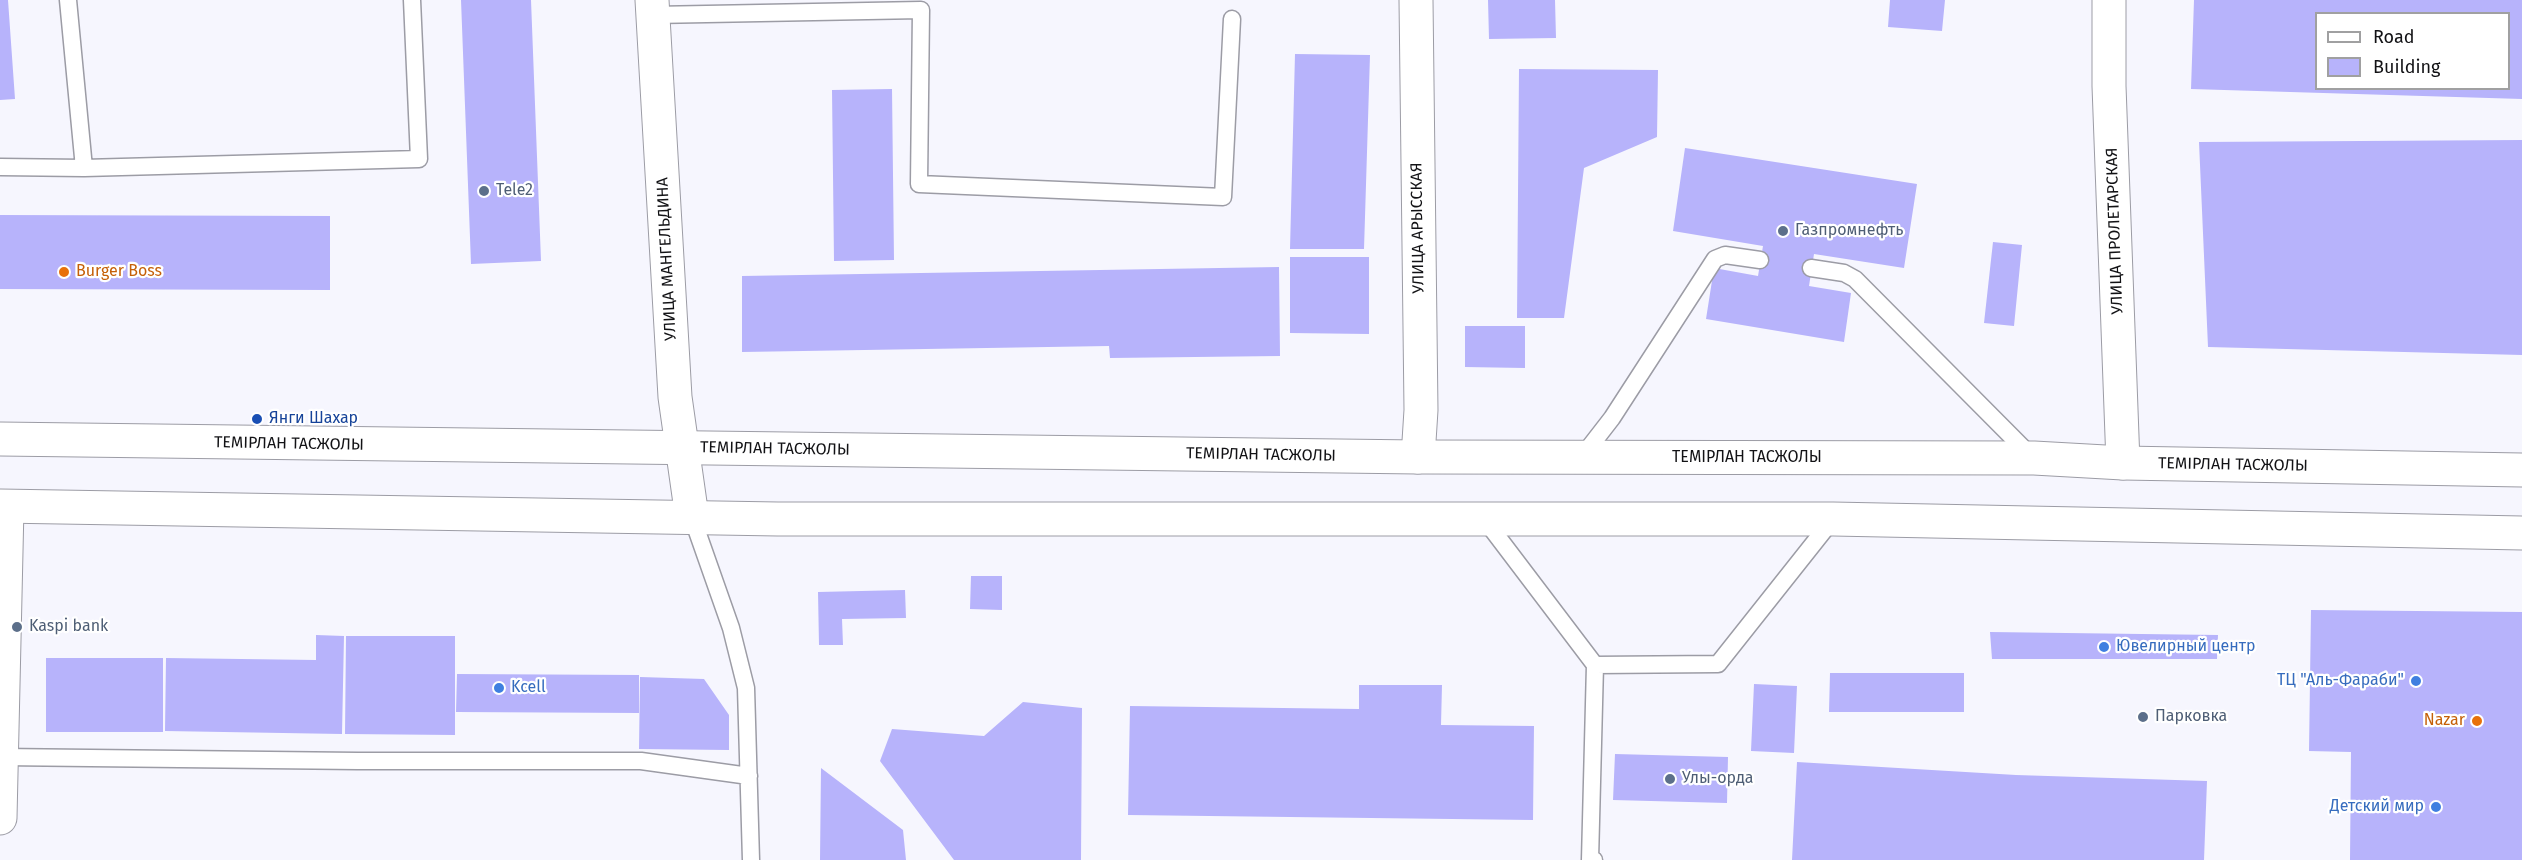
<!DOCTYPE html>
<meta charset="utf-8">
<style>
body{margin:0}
#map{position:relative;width:2522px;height:860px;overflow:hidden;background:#f6f6fe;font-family:"Fira Sans",sans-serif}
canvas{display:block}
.legend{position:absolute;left:2315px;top:12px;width:195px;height:78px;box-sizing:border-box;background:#fff;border:2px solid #a0a0a1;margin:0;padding:8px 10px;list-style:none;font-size:18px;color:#121215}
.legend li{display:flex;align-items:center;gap:12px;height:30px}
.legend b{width:30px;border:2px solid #a0a0a1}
</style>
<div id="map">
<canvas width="2522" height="860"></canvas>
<ul class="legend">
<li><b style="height:8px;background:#fff"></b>Road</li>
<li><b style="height:16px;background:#b7b3fb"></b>Building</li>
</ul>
</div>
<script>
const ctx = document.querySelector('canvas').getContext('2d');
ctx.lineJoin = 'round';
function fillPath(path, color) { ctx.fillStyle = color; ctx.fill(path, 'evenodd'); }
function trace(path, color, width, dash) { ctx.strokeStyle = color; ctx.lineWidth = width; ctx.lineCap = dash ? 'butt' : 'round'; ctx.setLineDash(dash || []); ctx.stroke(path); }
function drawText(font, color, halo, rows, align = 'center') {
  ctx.font = font + ' "Fira Sans",sans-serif'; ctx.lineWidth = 4.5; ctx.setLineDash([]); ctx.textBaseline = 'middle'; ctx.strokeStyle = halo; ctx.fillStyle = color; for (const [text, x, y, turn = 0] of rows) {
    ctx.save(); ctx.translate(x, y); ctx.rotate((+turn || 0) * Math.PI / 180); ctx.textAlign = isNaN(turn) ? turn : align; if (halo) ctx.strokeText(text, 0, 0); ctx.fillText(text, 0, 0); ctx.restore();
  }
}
fillPath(new Path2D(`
 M0,0H8L15,99L0,100Z
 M461,0H531L541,261L471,264Z
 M1488,0H1555L1556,38L1489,39Z
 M1890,0H1945L1942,31L1888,27Z
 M2194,0H2522V99L2191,89ZM2316,14H2508V88H2316Z
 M1295,54L1370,55L1364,249H1290Z
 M1519,69L1658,70L1657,137L1584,168L1564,318H1517Z
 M892,89L894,260L834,261L832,90Z
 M2522,140V355L2208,347L2199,142Z
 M1685,148L1917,184L1904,268L1814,254L1809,286L1851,293L1844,342L1706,319L1714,268L1758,276L1763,246L1673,231Z
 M0,215L330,216V290L0,289Z
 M1993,242L2022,245L2014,326L1984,323Z
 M1290,257H1369V334L1290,333Z
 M1279,267L1280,356L1110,358L1109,346L742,352V276Z
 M1465,326H1525V368L1465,367Z
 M971,576H1002V610L970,609Z
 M905,590L906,618L842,619L843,645H819L818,592Z
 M2311,610L2522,612V860H2350L2351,752L2309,751Z
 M1990,632L2218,635L2217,659H1992Z
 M316,635L344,636L342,734L165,731L166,658L316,660Z
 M346,636H455V735L345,734Z
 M46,658H163V732H46Z
 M1830,673H1964V712H1829Z
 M457,674L639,675V713L456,712Z
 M640,677L704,679L729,715V750L639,749Z
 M1754,684L1797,686L1794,753L1751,751Z
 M1359,685H1442L1441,725L1534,726L1533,820L1128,815L1130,706L1359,709Z
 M1023,702L1082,708L1081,860H954L880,761L892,729L984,736Z
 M1615,754L1728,757L1727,803L1613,800Z
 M1797,762L2016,775L2207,781L2204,860H1792Z
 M821,768L903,830L906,860H820Z`), '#b7b3fb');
const lane = new Path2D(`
 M68,0L84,168
 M653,15L921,10L919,184L1223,197L1232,19
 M0,167L84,168L419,159L412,0
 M1811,268L1844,273L1855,279L2033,458
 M1581,458L1612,418L1715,259L1725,255L1760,260
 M692,517L731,628L746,688L751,860
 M1485,520L1595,665L1718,664L1833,519
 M1,757L358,761H641L749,776
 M1594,860H1590L1595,665`);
const street = new Path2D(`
 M1416,0L1421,410L1418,457
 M2109,0V86L2123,463
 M0,818L7,507`);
const secondary = new Path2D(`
 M652,0L675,397L692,517`);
const primary = new Path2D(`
 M0,439L1418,457L2034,458L2123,463L2522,470
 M0,506L778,519H1833L2522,533`);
trace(lane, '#9c9ca5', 19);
trace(street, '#9c9ca5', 35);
trace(secondary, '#9c9ca5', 35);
trace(primary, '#9c9ca5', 35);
trace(lane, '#fff', 16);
trace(street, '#fff', 33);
trace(secondary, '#fff', 33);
trace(primary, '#fff', 33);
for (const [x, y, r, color] of [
 [484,191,6,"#5c6f8a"],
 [1783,231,6,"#5c6f8a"],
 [64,272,6,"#e8710a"],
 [257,419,6,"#1a4fb4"],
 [17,627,6,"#5c6f8a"],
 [2104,647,6,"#3f7fe0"],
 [2416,681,6,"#3f7fe0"],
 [499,688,6,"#3f7fe0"],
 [2143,717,6,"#5c6f8a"],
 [2477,721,6,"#e8710a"],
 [1670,779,6,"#5c6f8a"],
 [2436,807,6,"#3f7fe0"]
]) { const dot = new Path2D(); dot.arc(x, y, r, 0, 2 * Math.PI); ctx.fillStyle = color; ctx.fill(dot); trace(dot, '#fff', 2); }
drawText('16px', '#4e5e75', '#fff', [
 ["Tele2",496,191],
 ["Газпромнефть",1795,231],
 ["Kaspi bank",29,627],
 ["Парковка",2155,717],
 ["Улы-орда",1682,779]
], 'left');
drawText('16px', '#121215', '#fff', [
 ["УЛИЦА АРЫССКАЯ",1418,228,-91],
 ["УЛИЦА ПРОЛЕТАРСКАЯ",2115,231,-92],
 ["УЛИЦА МАНГЕЛЬДИНА",667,259,-93],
 ["ТЕМІРЛАН ТАСЖОЛЫ",289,444,1],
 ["ТЕМІРЛАН ТАСЖОЛЫ",775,449,1],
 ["ТЕМІРЛАН ТАСЖОЛЫ",1261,455,1],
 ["ТЕМІРЛАН ТАСЖОЛЫ",1747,458],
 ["ТЕМІРЛАН ТАСЖОЛЫ",2233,465,1]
]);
drawText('16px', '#c56008', '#fff', [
 ["Burger Boss",76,272],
 ["Nazar",2465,721,"right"]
], 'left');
drawText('16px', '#164399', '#fff', [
 ["Янги Шахар",269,419]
], 'left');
drawText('16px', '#366cbe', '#fff', [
 ["Ювелирный центр",2116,647],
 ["ТЦ \"Аль-Фараби\"",2404,681,"right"],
 ["Kcell",511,688],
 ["Детский мир",2424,807,"right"]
], 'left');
</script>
